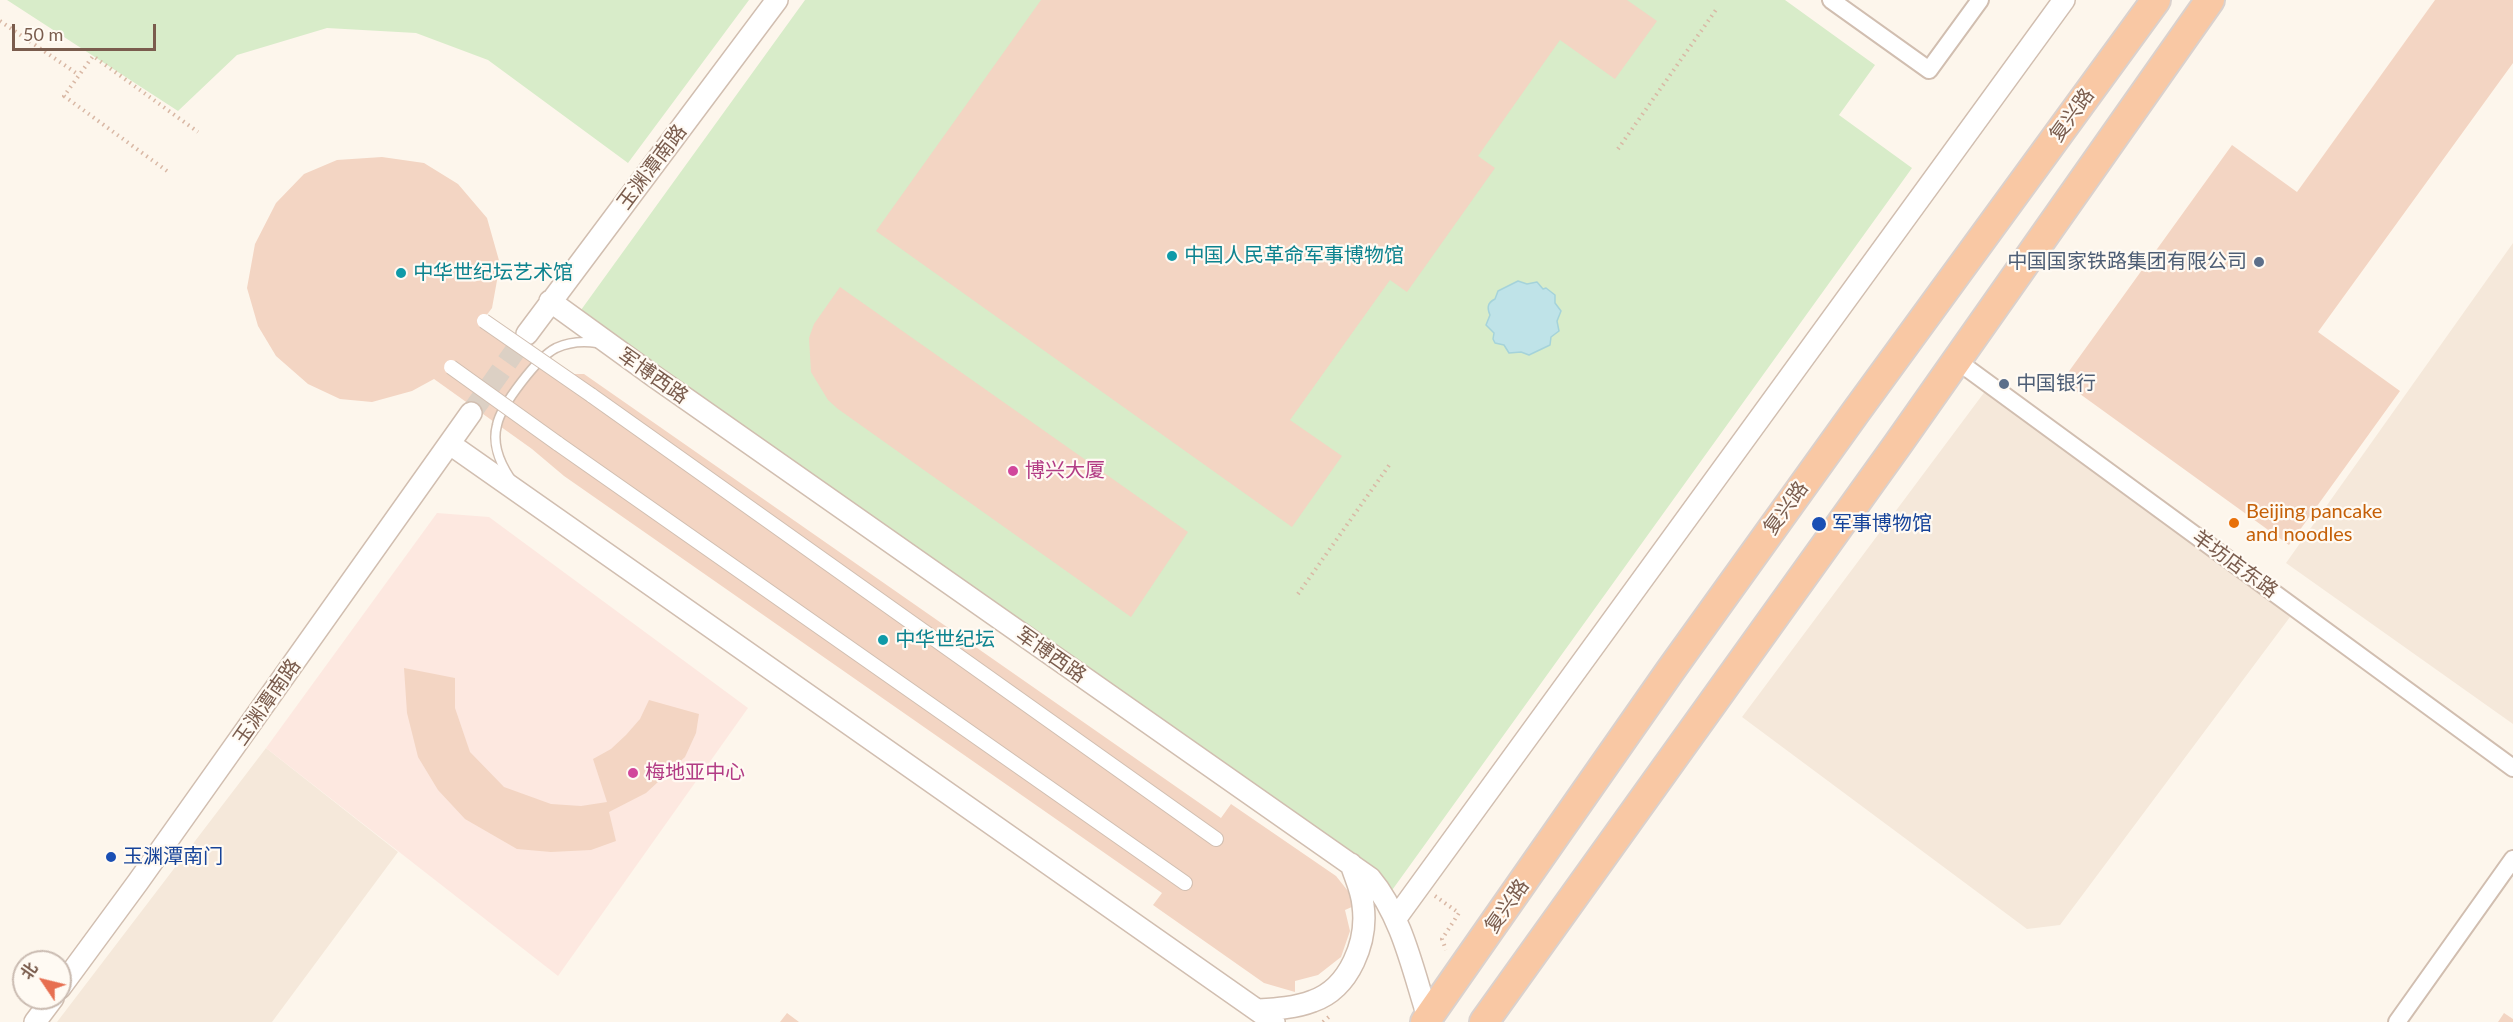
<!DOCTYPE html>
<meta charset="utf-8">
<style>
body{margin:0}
#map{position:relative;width:2513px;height:1022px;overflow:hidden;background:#fdf6ec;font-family:Lato,"Noto Sans SC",sans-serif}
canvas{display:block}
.north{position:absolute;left:12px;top:950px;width:60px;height:60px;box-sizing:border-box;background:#fffaf3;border:2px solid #cabbb1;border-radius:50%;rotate:305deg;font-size:16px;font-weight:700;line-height:24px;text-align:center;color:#7a5c4d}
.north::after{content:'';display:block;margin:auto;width:21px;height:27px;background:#e76f51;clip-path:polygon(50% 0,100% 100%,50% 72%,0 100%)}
.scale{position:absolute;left:12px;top:24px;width:144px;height:27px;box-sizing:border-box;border:3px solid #7a5c4d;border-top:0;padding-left:8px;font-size:18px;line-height:21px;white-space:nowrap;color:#7a5c4d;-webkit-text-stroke:4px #fffaf3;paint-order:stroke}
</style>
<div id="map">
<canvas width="2513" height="1022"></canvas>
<div class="north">北</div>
<div class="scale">50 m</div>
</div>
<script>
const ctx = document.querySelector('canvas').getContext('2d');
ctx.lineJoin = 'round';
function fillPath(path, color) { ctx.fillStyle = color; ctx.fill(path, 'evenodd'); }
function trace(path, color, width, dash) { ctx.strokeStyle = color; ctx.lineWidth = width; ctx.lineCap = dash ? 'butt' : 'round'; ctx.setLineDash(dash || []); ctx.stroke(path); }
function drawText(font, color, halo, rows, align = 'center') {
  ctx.font = font + ' Lato,"Noto Sans SC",sans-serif'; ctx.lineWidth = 4.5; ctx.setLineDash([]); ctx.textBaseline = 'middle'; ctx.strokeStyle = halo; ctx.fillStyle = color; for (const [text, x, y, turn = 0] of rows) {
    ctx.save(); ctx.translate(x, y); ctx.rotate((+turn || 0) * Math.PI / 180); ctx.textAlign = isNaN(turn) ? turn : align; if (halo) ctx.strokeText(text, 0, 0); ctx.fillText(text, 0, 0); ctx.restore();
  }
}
fillPath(new Path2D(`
 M2513,243V724L2286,563Z
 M1986,390L2290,617L2060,925L2027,929L1742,717Z
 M266,748L398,852L272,1022H57Z`), '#f5e8da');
fillPath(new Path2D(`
 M437,513L489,517L748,708L558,976L266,748Z`), '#fde8e0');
fillPath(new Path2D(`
 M7,0H749L628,163L488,60L416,33L327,28L237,55L178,111Z
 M805,0H1785L1875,65L1839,115L1912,168L1390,893L581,310Z`), '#d8ecc9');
const water = new Path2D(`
 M1518,281L1527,284L1537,282L1543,289L1546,288L1555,295V303L1561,311L1557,321L1559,331L1551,337L1550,345L1529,355L1521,352L1509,353L1504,345L1495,343L1493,339L1494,333L1486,325L1490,315C1487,308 1487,303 1495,299L1498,291Z`);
fillPath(water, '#bfe3e8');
trace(water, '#a5d3da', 1.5);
fillPath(new Path2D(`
 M1041,0H1627L1657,21L1615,79L1560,40L1478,156L1495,168L1407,292L1390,280L1290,420L1342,456L1292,527L876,231Z
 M2435,0H2513V63L2318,332L2400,391L2289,545L2062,381L2232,145L2297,192Z
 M382,157L424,163L458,184L487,218L500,264L492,308L486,316L574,374H584L1221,818L1231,804L1336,876L1348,891L1354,906L1345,910L1350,931L1341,957L1318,975L1295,981V992L1264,983L1153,905L1162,893L564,476L532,449L434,379L412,391L372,402L340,399L308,384L276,356L258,326L247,288L255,244L276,203L304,174L337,160Z
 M840,287L1188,532L1131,617L838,409L828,400L811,372L809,338L814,324Z
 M404,668L455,678V708L470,752L504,787L551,804L581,806L607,802L593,759L611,749L626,735L640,719L649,700L699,714L696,733L685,757L646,793L609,812L616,841L591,850L551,852L517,849L465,819L438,790L418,757L407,713Z
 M787,1013L799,1022H780Z
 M2504,1013L2513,1019V1022H2498Z`), '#f3d5c3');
trace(new Path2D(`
 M471,413L527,334`), '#dcd0c4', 21, [21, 10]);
const service = new Path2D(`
 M510,478C500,463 492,443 497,425C501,405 538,357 556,348C569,342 584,341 597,343`);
const pedestrian = new Path2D(`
 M591,395L1216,839
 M557,443L1185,883`);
const minor = new Path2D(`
 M1831,0L1929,70L1980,0
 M1956,360L2513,768
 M2397,1022L2513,859`);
const tertiary = new Path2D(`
 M550,301L655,377L1370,878C1402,916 1413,971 1428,1017
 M527,334L777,0
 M450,444L1274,1022
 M1396,918L2064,0
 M60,988L138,882L471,413
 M1258,1010C1276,1009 1295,1008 1313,1001C1350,988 1368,941 1363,905C1362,891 1355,877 1351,864
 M35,1022L53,998`);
const trunk = new Path2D(`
 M1425,1022L1670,671L1855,413L2156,0
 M1484,1022L1898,444L2210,0`);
trace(service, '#d1beb0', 11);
trace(pedestrian, '#d1beb0', 16);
trace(minor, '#d1beb0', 20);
trace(tertiary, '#d1beb0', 24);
trace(trunk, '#dad1cd', 32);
trace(new Path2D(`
 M0,21L79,75
 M1618,149L1718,7
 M167,171L64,96L93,56L198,132
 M1298,594L1390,464
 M1435,896L1459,913L1442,939L1446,950
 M1323,1022L1330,1016`), '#d9b8a5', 4, [1.5, 4.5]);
trace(service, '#fff', 8);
trace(pedestrian, '#fff', 14);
trace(minor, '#fff', 16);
trace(tertiary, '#fff', 21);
trace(trunk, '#f9c8a4', 28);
const pedestrianBridge = new Path2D(`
 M484,321L591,395
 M451,367L557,443`);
trace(pedestrianBridge, '#d1beb0', 16, []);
trace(pedestrianBridge, '#fff', 14);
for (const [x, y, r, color] of [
 [1172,256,6,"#0f9aa8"],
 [2259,262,6,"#5c6f8a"],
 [401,273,6,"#0f9aa8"],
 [2004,384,6,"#5c6f8a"],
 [1013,471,6,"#d1479c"],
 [2234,523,6,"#e8710a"],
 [1819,524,8,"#1a4fb4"],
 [883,640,6,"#0f9aa8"],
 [633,773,6,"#d1479c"],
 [111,857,6,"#1a4fb4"]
]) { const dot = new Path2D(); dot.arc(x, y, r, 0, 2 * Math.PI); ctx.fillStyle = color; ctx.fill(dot); trace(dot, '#fffaf3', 2); }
drawText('20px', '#7a5c4d', '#fffaf3', [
 ["复兴路",2072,115,-54],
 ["玉渊潭南路",652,167,-53],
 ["军博西路",653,376,35],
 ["复兴路",1786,508,-54],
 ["羊坊店东路",2235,564,36],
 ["军博西路",1051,655,35],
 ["玉渊潭南路",267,702,-55],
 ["复兴路",1507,906,-55]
]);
drawText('20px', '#0d838f', '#fffaf3', [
 ["中国人民革命军事博物馆",1184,256],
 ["中华世纪坛艺术馆",413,273],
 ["中华世纪坛",895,640]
], 'left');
drawText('20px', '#4e5e75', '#fffaf3', [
 ["中国国家铁路集团有限公司",2247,262],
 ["中国银行",2016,384,"left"]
], 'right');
drawText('20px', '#b23c85', '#fffaf3', [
 ["博兴大厦",1025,471],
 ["梅地亚中心",645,773]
], 'left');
drawText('20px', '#c56008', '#fffaf3', [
 ["Beijing pancake",2246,512],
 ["and noodles",2246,535]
], 'left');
drawText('20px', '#164399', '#fffaf3', [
 ["军事博物馆",1832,524],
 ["玉渊潭南门",123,857]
], 'left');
</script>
